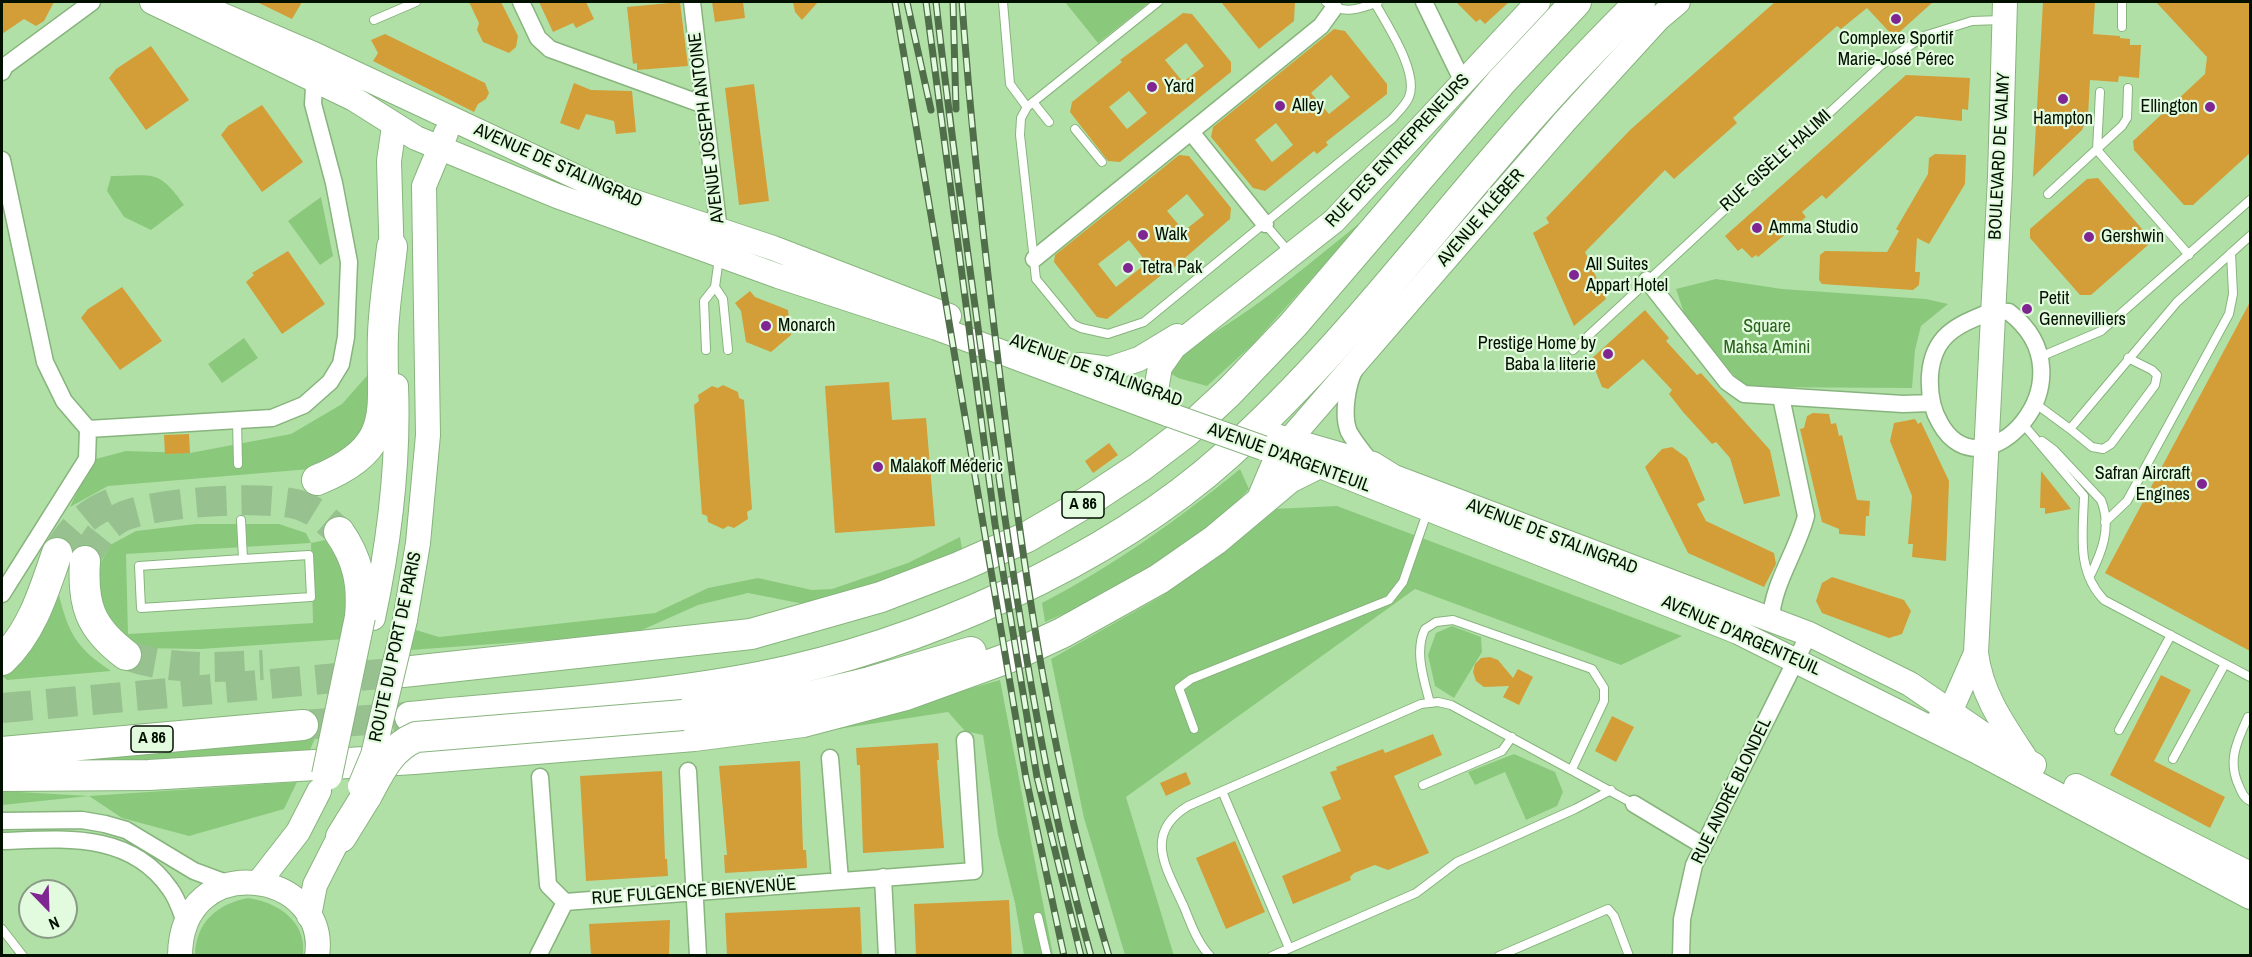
<!DOCTYPE html>
<meta charset="utf-8">
<style>
body{margin:0}
#map{position:relative;width:2252px;height:957px;overflow:hidden;background:#b1e0a7;font-family:"Archivo Narrow",sans-serif}
canvas{display:block}
.frame{position:absolute;inset:0;border:3px solid #021000;pointer-events:none}
.north{position:absolute;left:18px;top:879px;width:60px;height:60px;box-sizing:border-box;background:#e2fadd;border:2px solid #889c85;border-radius:50%;rotate:157deg;font-size:16px;font-weight:700;line-height:24px;text-align:center;color:#021000}
.north::after{content:'';display:block;margin:auto;width:21px;height:27px;background:#802693;clip-path:polygon(50% 0,100% 100%,50% 72%,0 100%)}
</style>
<div id="map">
<canvas width="2252" height="957"></canvas>
<div class="frame"></div>
<div class="north">N</div>
</div>
<script>
const ctx = document.querySelector('canvas').getContext('2d');
ctx.lineJoin = 'round';
function fillPath(path, color) { ctx.fillStyle = color; ctx.fill(path, 'evenodd'); }
function trace(path, color, width, dash) { ctx.strokeStyle = color; ctx.lineWidth = width; ctx.lineCap = dash ? 'butt' : 'round'; ctx.setLineDash(dash || []); ctx.stroke(path); }
function drawText(font, color, halo, rows, align = 'center') {
  ctx.font = font + ' "Archivo Narrow",sans-serif'; ctx.lineWidth = 4.5; ctx.setLineDash([]); ctx.textBaseline = 'middle'; ctx.strokeStyle = halo; ctx.fillStyle = color; for (const [text, x, y, turn = 0] of rows) {
    ctx.save(); ctx.translate(x, y); ctx.rotate((+turn || 0) * Math.PI / 180); ctx.textAlign = isNaN(turn) ? turn : align; if (halo) ctx.strokeText(text, 0, 0); ctx.fillText(text, 0, 0); ctx.restore();
  }
}
fillPath(new Path2D(`
 M1065,2H1150L1098,43Z
 M111,176C153,176 158,168 184,205L151,230L124,217L107,191Z
 M321,197L333,256L320,265L288,221Z
 M1366,218L1253,344L1207,386L1178,378L1170,373L1177,353C1246,319 1306,266 1366,218Z
 M1716,279L1782,289L1926,299L1948,304L1921,326L1915,350L1912,388L1746,387L1690,331L1676,289Z
 M244,338L258,358L222,383L208,364Z
 M373,369V427L334,467L108,486L70,507L92,460L126,451L190,453L291,434L342,404Z
 M1240,469L1249,489C1195,551 1119,590 1045,622L1042,603C1115,565 1176,521 1240,469Z
 M1337,506L1682,636L1621,665L1415,589L1126,797L1174,956L1125,955L1084,818L1051,659L1162,596L1273,509Z
 M196,524H279L306,533L311,543L325,540L344,567L351,616L345,639L201,649L135,648L109,624L94,576L110,545L136,531ZM311,543L313,623L128,634L126,554Z
 M960,537L962,549L898,580L804,604L748,593L698,605L633,634L410,650L416,630L439,637L655,613L708,588L758,578L812,590L832,589L908,563Z
 M58,591C68,632 75,647 111,671L7,680L2,676V671Z
 M1452,626L1481,637L1482,652L1454,698L1435,686L1428,655L1436,633Z
 M1000,680L1053,955H1024L1015,903L998,835L983,735L965,731L948,712L812,733Z
 M315,738L307,757L33,764Z
 M1514,754L1555,772L1563,792L1557,806L1526,820L1505,772L1475,785L1468,772Z
 M297,782L284,809L189,836L122,818L89,796L2,805V791L89,796Z
 M248,898C277,902 307,921 303,955H195C196,922 217,904 248,898Z`), '#8ac97c');
fillPath(new Path2D(`
 M2,2H54L44,21L36,26L24,19L2,34Z
 M257,2H302L292,19Z
 M469,2H501L518,36L516,47L509,53L483,42L477,30L479,23Z
 M539,2H586L594,19L576,28L573,23L553,32Z
 M680,2L688,66L637,70V63L633,64L627,7Z
 M712,2H743L745,18L715,22Z
 M793,2H818L802,20L795,12Z
 M1221,2H1295L1294,21L1259,49Z
 M1456,2H1509L1485,24L1480,19L1476,22Z
 M1775,2H1933L1894,37L1867,8L1841,29L1837,26L1733,118L1737,123L1674,179L1665,170L1585,252L1606,299L1574,326L1533,233L1549,223L1546,218L1630,130Z
 M2043,2H2095L2093,34L2120,36V38L2130,39V45H2141L2139,78L2119,76L2118,82L2090,80L2088,116L2082,130L2033,177Z
 M2156,2H2250V153L2193,205H2184L2134,150L2133,141L2205,74L2207,57Z
 M1183,13L1192,14L1231,62V72L1120,162L1108,161L1070,112L1072,102L1122,62L1120,60ZM1186,43L1204,66L1183,82L1165,60ZM1129,91L1147,113L1127,129L1109,107Z
 M1334,29L1345,31L1387,84V94L1326,142L1328,145L1317,154L1314,151L1265,191L1253,188L1211,137L1213,127ZM1331,75L1350,97L1329,114L1311,93ZM1276,123L1293,145L1272,162L1255,140Z
 M385,34L485,83L489,93L486,99L478,104L474,112L373,61L378,53L371,40Z
 M151,46L189,100L146,130L109,78L116,69Z
 M1906,75L1970,78L1968,110L1962,109V121L1916,116L1826,199L1822,195L1802,212L1806,217L1758,257L1756,255L1752,258L1742,248L1738,251L1725,236Z
 M574,83L591,90L632,91L636,132L616,134L614,121L586,114L579,130L560,123Z
 M754,84L769,201L739,205L725,88Z
 M262,105L303,162L262,192L221,135L228,126Z
 M1935,154L1966,155L1965,184L1929,244L1917,238L1915,272H1920L1919,285L1913,290L1822,284L1819,280L1820,255L1825,251L1887,252L1899,231L1896,229L1928,174L1929,158Z
 M1179,155L1189,156L1231,208L1230,219L1171,270L1170,268L1107,319L1097,317L1054,262L1055,255ZM1187,194L1204,215L1184,231L1167,211ZM1129,240L1147,263L1116,287L1098,264Z
 M2098,178L2149,237L2148,245L2091,295H2080L2030,238V229L2087,179Z
 M288,251L325,304L282,334L246,282L254,275L252,273Z
 M122,287L162,341L120,370L81,318L88,309Z
 M750,291L755,297L788,310L791,335L771,352L746,342L741,311L735,303Z
 M2250,302V651L2105,573Z
 M1645,310L1669,338L1666,341L1697,375L1701,373L1770,450L1780,496L1744,504L1730,458L1716,442L1712,444L1683,412L1669,394L1672,390L1643,359L1608,389L1602,387L1591,359Z
 M889,382L892,420L926,418L935,526L835,533L825,386Z
 M723,385L738,392L739,398L744,400L752,509L747,512L748,519L734,528L728,526L723,529L708,522L707,516L702,514L694,405L699,401L698,395L712,386L718,388Z
 M1813,413L1829,414L1831,424L1836,423L1839,436L1842,435L1857,500L1870,501L1869,516H1866L1865,536L1839,534V529L1822,522L1800,429L1804,428L1807,416Z
 M1915,419L1918,424L1921,422L1949,481L1946,561L1912,557L1913,544H1908L1912,496L1890,441L1894,423Z
 M189,434L190,453L165,454L164,435Z
 M1109,443L1118,455L1093,473L1085,461Z
 M1672,447L1687,458L1705,500L1697,504L1706,521L1774,553L1776,564L1764,587L1688,553L1645,467L1662,449Z
 M2041,471L2057,491L2071,509L2045,514V508H2040Z
 M1832,577L1904,600L1911,611L1902,634L1889,638L1822,613L1816,601L1822,583Z
 M1490,657L1498,660L1513,678L1518,669L1533,677L1519,705L1503,697L1509,686L1484,687L1476,681L1473,672L1475,664L1481,658Z
 M2161,675L2191,690L2154,761L2225,797L2210,828L2110,775Z
 M1612,716L1634,727L1616,762L1595,751Z
 M1433,734L1442,755L1394,776L1429,853L1388,870L1375,865L1354,873L1350,877L1351,880L1293,904L1282,876L1341,851L1322,807L1341,799L1330,772L1337,770L1336,767L1383,749L1385,753Z
 M938,743L939,760H937L944,848L863,853L860,765H857L856,748Z
 M800,761L803,850H806L807,868L725,873L724,855H727L719,766Z
 M662,771L665,859H667L668,876L586,881L580,776Z
 M1186,772L1191,784L1166,796L1160,783Z
 M1235,841L1265,912L1226,929L1196,858Z
 M1009,900L1012,956H916L914,904Z
 M860,907L862,956H727L725,913Z
 M670,920L669,956H591L589,924Z`), '#d39e37');
trace(new Path2D(`
 M57,553C74,526 88,510 121,500
 M85,561C93,543 100,530 118,519C144,502 273,494 302,506C317,511 328,522 339,532
 M126,655C171,671 216,667 263,665
 M2,708L403,672
 M303,725L408,717`), '#97c18e', 30, [30, 15]);
const lane = new Path2D(`
 M1003,2L1010,84L1027,107
 M1158,2L1027,107L1021,118L1020,135L1036,279L1073,324L1081,328L1108,334L1144,322L1392,119C1397,113 1406,105 1409,97C1419,72 1387,25 1375,3
 M1326,2C1343,15 1360,9 1378,2
 M374,20L416,2
 M2122,27V2
 M2100,92L2097,150L2189,255
 M1033,102L1049,122
 M1075,129L1102,162
 M2048,194L2122,126L2127,118L2128,88
 M1265,224L1290,253
 M715,287L719,258
 M706,350L704,301L715,287L723,299L728,350
 M1573,350L1880,66L1924,36L1972,21L2002,20
 M2040,357L2101,331L2250,200
 M2036,404L2070,429L2177,302L2250,236
 M237,421L238,464
 M2023,424L2084,496C2083,533 2076,571 2104,600L2250,677
 M2070,429L2092,447L2103,449L2111,444L2155,385L2157,375L2152,370L2128,358
 M2042,441L2054,450L2101,500C2112,527 2102,552 2090,576
 M241,520L243,559L139,566L141,608L311,597L309,555L243,559
 M2105,522L2127,501L2229,314L2233,294L2231,253
 M1430,703C1424,680 1414,651 1425,629L1436,622L1453,620L1592,669L1604,688V701L1572,769
 M2250,717H2248C2237,741 2227,761 2239,786C2242,793 2244,798 2250,801
 M1194,729L1179,688L1191,679L1389,600L1403,582L1428,510
 M2119,730L2171,635
 M2173,759L2225,664
 M1423,785L1502,751L1512,737
 M1222,791L1289,948
 M1038,917L1047,956
 M2,929L23,956
 M1210,956C1197,942 1191,924 1184,907C1167,869 1142,834 1188,806L1421,704L1438,702L1451,705L1634,804
 M1272,956L1416,893L1457,862L1575,809L1611,790
 M1499,956L1608,909L1614,916L1629,956`);
const street = new Path2D(`
 M521,2L538,38L550,49L704,105
 M692,2L720,240
 M1424,2L1463,82
 M2,72L5,66L92,2
 M1191,132L1265,224
 M2,160L45,362L64,401L88,429
 M1034,259L1321,26L1334,8
 M1647,280L1727,382L1744,394L1903,404L1931,403
 M1992,311L2009,312C2097,380 1982,500 1940,423C1931,408 1929,392 1930,375C1933,334 1958,325 1992,311Z
 M1355,369C1347,384 1342,416 1349,432C1355,443 1364,453 1372,464
 M88,429L272,418L304,405L330,382L341,364L346,337L349,262L334,183L313,104L315,70
 M2,594L87,459L88,429
 M1771,620C1772,585 1797,551 1806,516L1781,397
 M830,758L840,880
 M688,771L698,956
 M540,777L548,885L565,902
 M1634,804L1702,845
 M2,821L82,820L105,824L126,830L194,871L229,884
 M2,841C63,839 130,831 170,889C177,898 181,911 185,922
 M883,877L887,956
 M538,956L565,902L974,871L965,740
 M1681,956L1682,919L1694,865L1809,634`);
const secondary = new Path2D(`
 M152,2L354,99L416,138L557,196L778,276L937,328L1170,415
 M192,2L316,55L617,196L773,248L949,316
 M392,264L389,161L394,126
 M1080,365L1109,369L1139,359L1177,336
 M1153,408L1160,367L1174,347L1334,221L1538,2
 M1276,436L1373,464L1394,477L1809,634L1910,684L1996,743L2034,765
 M1283,450L1290,439L1565,121L1659,18L1678,2
 M1300,458L1738,632L1974,750L2250,897
 M373,618C389,543 399,463 396,386
 M405,620L418,543L428,435L424,186L446,133
 M1976,653C1981,693 2002,723 2024,756
 M1939,720L1951,710L1976,653L2000,177L2005,2
 M2076,786L2250,874
 M259,882L298,832L319,791
 M309,916L315,885L347,822
 M180,956C181,847 330,870 317,956`);
const highway = new Path2D(`
 M317,480C400,446 380,409 383,334C384,305 389,276 392,247
 M1263,497L1282,452
 M339,532C358,559 363,584 360,617
 M85,561C82,605 90,628 126,655
 M2,660C32,632 44,591 57,553
 M403,672L751,634L881,597L959,567L1027,537L1087,502L1140,467L1186,432L1229,392L1293,325L1502,81L1576,2
 M683,715L803,698L870,682L971,652
 M410,717C526,705 645,699 759,677C918,646 1107,563 1227,455C1343,351 1434,225 1537,110C1570,73 1605,37 1640,2
 M2,752L303,725
 M2,776L149,775L414,759L694,736L803,722L906,695L1008,658L1062,633L1159,579L1215,540L1289,478L1317,464
 M341,837L367,795`);
trace(lane, '#87b47d', 10);
trace(street, '#87b47d', 19);
trace(secondary, '#87b47d', 26);
trace(highway, '#87b47d', 32);
trace(lane, '#fff', 8);
trace(street, '#fff', 16);
trace(secondary, '#fff', 24);
trace(highway, '#fff', 30);
const rail = new Path2D(`
 M895,2L1026,778L1064,956
 M907,2L931,110
 M926,2L995,524L1037,777L1081,956
 M936,2C952,147 973,291 993,435C1018,611 1043,785 1091,956
 M953,2L956,109
 M962,2C971,133 986,263 1002,393C1025,583 1053,772 1109,956`);
trace(rail, '#516e4b', 7);
trace(rail, '#e2fadd', 4.5, [14]);
const secondaryBridge = new Path2D(`
 M1170,415L1263,448
 M360,786L373,755L405,620`);
const highwayBridge = new Path2D(`
 M327,775L360,617
 M367,795C380,771 390,748 416,737L683,715`);
trace(secondaryBridge, '#87b47d', 26, []);
trace(highwayBridge, '#87b47d', 32, []);
trace(secondaryBridge, '#fff', 24);
trace(highwayBridge, '#fff', 30);
for (const [x, y, r, color] of [
 [1896,19,6,"#802693"],
 [1152,87,6,"#802693"],
 [2063,99,6,"#802693"],
 [1280,106,6,"#802693"],
 [2210,107,6,"#802693"],
 [1757,228,6,"#802693"],
 [1143,235,6,"#802693"],
 [2089,237,6,"#802693"],
 [1128,268,6,"#802693"],
 [1574,275,6,"#802693"],
 [2027,309,6,"#802693"],
 [766,326,6,"#802693"],
 [1608,354,6,"#802693"],
 [878,467,6,"#802693"],
 [2202,484,6,"#802693"]
]) { const dot = new Path2D(); dot.arc(x, y, r, 0, 2 * Math.PI); ctx.fillStyle = color; ctx.fill(dot); trace(dot, '#e2fadd', 2); }
for (const [x, y, w] of [
 [1083,505,42],
 [152,739,42]
]) { const box = new Path2D(); box.roundRect(x - w / 2, y - 13, w, 26, 4.5); ctx.fillStyle = '#e2fadd'; ctx.fill(box); trace(box, '#021000', 1.5); }
drawText('bold 16px', '#021000', null, [
 ["A 86",1083,505],
 ["A 86",152,739]
]);
drawText('18px', '#021000', '#e2fadd', [
 ["Complexe Sportif",1896,39,"center"],
 ["Marie-José Pérec",1896,60,"center"],
 ["Yard",1164,87],
 ["Alley",1292,106],
 ["Ellington",2198,107,"right"],
 ["Hampton",2063,119,"center"],
 ["Amma Studio",1769,228],
 ["Walk",1155,235],
 ["Gershwin",2101,237],
 ["All Suites",1586,265],
 ["Appart Hotel",1586,286],
 ["Tetra Pak",1140,268],
 ["Petit",2039,299],
 ["Gennevilliers",2039,320],
 ["Monarch",778,326],
 ["Prestige Home by",1596,344,"right"],
 ["Baba la literie",1596,365,"right"],
 ["Malakoff Méderic",890,467],
 ["Safran Aircraft",2190,474,"right"],
 ["Engines",2190,495,"right"]
], 'left');
drawText('18px', '#021000', '#e2fadd', [
 ["AVENUE JOSEPH ANTOINE",707,128,-97],
 ["RUE DES ENTREPRENEURS",1398,151,-47],
 ["BOULEVARD DE VALMY",2000,156,-87],
 ["RUE GISÈLE HALIMI",1776,161,-42],
 ["AVENUE DE STALINGRAD",558,166,24],
 ["AVENUE KLÉBER",1481,218,-49],
 ["AVENUE DE STALINGRAD",1096,371,20],
 ["AVENUE D'ARGENTEUIL",1289,458,20],
 ["AVENUE DE STALINGRAD",1552,537,21],
 ["AVENUE D'ARGENTEUIL",1741,636,24],
 ["ROUTE DU PORT DE PARIS",396,647,-78],
 ["RUE ANDRÉ BLONDEL",1732,791,-64],
 ["RUE FULGENCE BIENVENÜE",694,892,-4]
]);
drawText('18px', '#2c641f', '#e2fadd', [
 ["Square",1767,327],
 ["Mahsa Amini",1767,348]
]);
</script>
